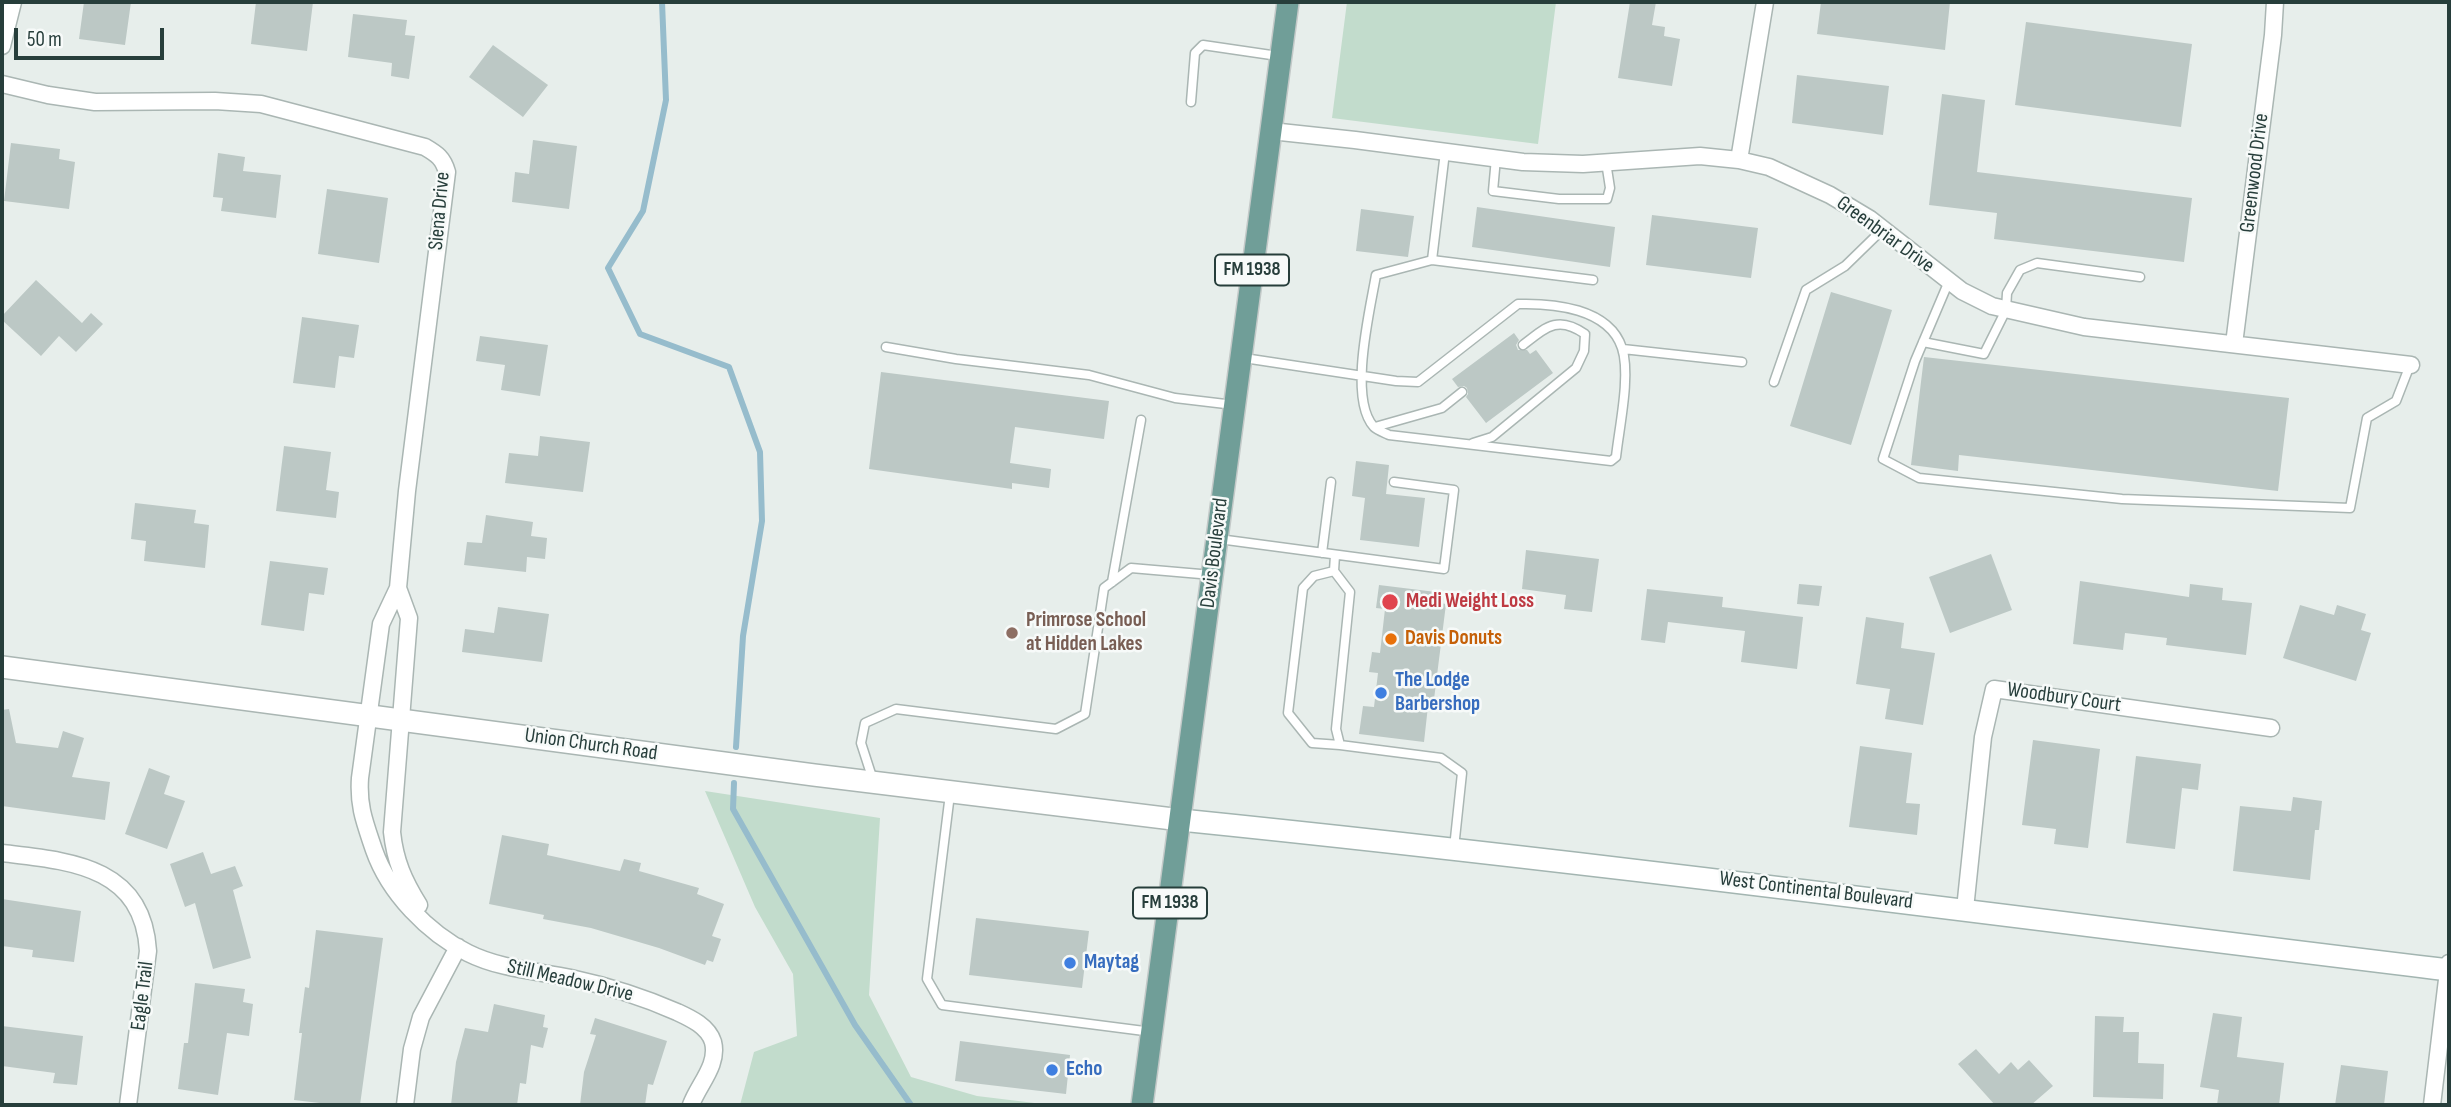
<!DOCTYPE html>
<style>
body{margin:0}
#map{position:relative;width:2451px;height:1107px;overflow:hidden;background:#e7eeeb;font-family:"Sofia Sans Condensed",sans-serif}
canvas{display:block}
.frame{position:absolute;inset:0;border:4px solid #273e3b;pointer-events:none}
.scale{position:absolute;left:14px;top:28px;width:150px;height:32px;box-sizing:border-box;border:4px solid #273e3b;border-top:0;padding-left:9px;font-size:21px;line-height:24px;white-space:nowrap;color:#273e3b;-webkit-text-stroke:5px #f7faf9;paint-order:stroke}
</style>
<div id="map">
<canvas width="2451" height="1107"></canvas>
<div class="frame"></div>
<div class="scale">50 m</div>
</div>
<script>
const ctx = document.querySelector('canvas').getContext('2d');
ctx.lineJoin = 'round';
function fillPath(path, color) { ctx.fillStyle = color; ctx.fill(path, 'evenodd'); }
function trace(path, color, width, dash) { ctx.strokeStyle = color; ctx.lineWidth = width; ctx.lineCap = dash ? 'butt' : 'round'; ctx.setLineDash(dash || []); ctx.stroke(path); }
function drawText(font, color, halo, rows, align = 'center') {
  ctx.font = font + ' "Sofia Sans Condensed",sans-serif'; ctx.lineWidth = 5; ctx.setLineDash([]); ctx.textBaseline = 'middle'; ctx.strokeStyle = halo; ctx.fillStyle = color; for (const [text, x, y, turn = 0] of rows) {
    ctx.save(); ctx.translate(x, y); ctx.rotate((+turn || 0) * Math.PI / 180); ctx.textAlign = isNaN(turn) ? turn : align; if (halo) ctx.strokeText(text, 0, 0); ctx.fillText(text, 0, 0); ctx.restore();
  }
}
fillPath(new Path2D(`
 M1347,2H1556L1538,144L1332,118Z
 M705,791L880,818L869,995L911,1077L977,1096L1051,1105H740L754,1052L797,1036L793,974L755,907Z`), '#c2dccc');
trace(new Path2D(`
 M662,2L666,100L643,211L608,268L640,334L729,367L760,452L762,521L743,636L736,747
 M734,783L733,809L855,1025L911,1105`), '#96bccc', 6);
fillPath(new Path2D(`
 M84,2H131L125,45L79,39Z
 M256,2H313L307,51L251,44Z
 M1630,2H1656L1652,25L1665,27L1664,36L1680,39L1672,86L1618,78Z
 M1821,2H1950L1945,50L1817,34Z
 M353,14L407,20L405,35L415,36L409,79L391,76L392,63L348,57Z
 M2026,22L2192,44L2181,127L2015,105Z
 M493,45L548,85L523,117L469,77Z
 M1797,75L1889,86L1883,135L1792,123Z
 M1942,94L1985,100L1977,172L2192,198L2184,262L1994,239L1997,213L1929,205Z
 M533,140L577,146L569,209L512,202L515,172L529,174Z
 M11,143L60,149L59,159L75,162L69,209L4,201Z
 M218,153L245,157L243,171L281,175L276,218L221,211L223,198L213,197Z
 M327,189L388,198L379,263L318,254Z
 M1477,207L1615,227L1610,267L1472,247Z
 M1361,209L1414,216L1408,257L1356,251Z
 M1652,215L1758,228L1751,278L1646,265Z
 M36,280L82,323L91,313L103,324L76,352L59,336L41,356L2,320V316Z
 M1831,292L1892,310L1851,445L1790,426Z
 M302,317L359,325L354,358L339,356L335,388L293,383Z
 M1514,333L1519,340L1516,345L1518,350H1527L1530,354L1536,350L1553,373L1486,423L1466,397L1468,394L1467,388L1464,386L1458,387L1452,379Z
 M480,336L548,345L540,396L501,390L505,365L476,361Z
 M1924,357L2289,398L2278,491L1959,455L1958,471L1911,465Z
 M881,372L1109,401L1104,439L1015,427L1010,463L1051,469L1049,488L1012,483V489L869,469Z
 M540,436L590,442L583,492L505,483L509,453L538,456Z
 M284,446L331,452L326,490L339,492L336,518L276,511Z
 M1356,461L1389,465L1386,494L1425,498L1419,547L1360,540L1365,498L1352,496Z
 M135,503L196,510L194,523L209,525L205,568L144,561L146,541L131,539Z
 M486,515L533,522L531,536L547,538L545,559L527,557L526,572L464,565L467,542L482,543Z
 M1526,550L1599,559L1592,612L1564,609L1566,595L1522,589Z
 M1991,554L2012,610L1950,633L1929,577Z
 M270,561L328,568L324,595L309,593L304,631L261,625Z
 M2080,581L2189,597L2190,584L2223,588L2222,600L2252,603L2246,655L2166,645L2167,638L2125,633L2123,650L2073,644Z
 M1799,584L1822,586L1819,606L1797,604Z
 M1379,585L1436,592L1435,602L1446,604L1433,707L1428,706L1424,742L1359,734L1363,706L1374,707L1378,673L1369,672L1372,652L1380,653L1385,609L1376,608Z
 M1647,589L1723,597L1722,607L1803,617L1797,669L1741,662L1745,631L1668,622L1665,643L1641,640Z
 M2300,605L2334,615L2337,605L2366,614L2361,630L2371,633L2356,681L2283,658Z
 M498,607L549,614L542,662L462,652L465,629L494,633Z
 M1866,617L1904,623L1901,648L1935,653L1923,725L1885,719L1890,689L1856,684Z
 M9,709L16,743L58,748L63,731L84,738L72,777L110,782L105,820L2,806V710Z
 M2033,740L2100,749L2088,848L2054,844L2056,829L2022,825Z
 M1860,746L1912,753L1906,803L1920,804L1917,835L1849,827Z
 M2136,756L2201,764L2198,790L2182,788L2175,849L2126,843Z
 M149,768L170,776L164,794L185,801L167,849L125,834Z
 M2293,797L2322,801L2319,830H2315L2310,880L2233,871L2240,806L2291,811Z
 M502,835L549,844L547,855L620,871L624,859L641,863L639,871L699,888L697,894L724,904L712,936L721,939L713,962L707,960L705,965L659,948L591,928L543,919L544,915L489,904Z
 M203,852L211,874L235,866L243,886L233,890L251,958L213,969L195,903L185,907L170,864Z
 M2,899L81,911L74,962L32,957L33,950L2,946Z
 M976,918L1089,931L1082,988L969,975Z
 M316,930L383,938L360,1105H337L294,1100L302,1033H299L305,987L309,988Z
 M195,983L245,989L243,1002L253,1004L249,1036L227,1033L218,1095L178,1089L184,1043H188Z
 M494,1004L545,1015L543,1027L548,1028L543,1048L531,1045L526,1084L520,1083L517,1105H451L456,1062L465,1028L488,1032Z
 M2213,1013L2242,1017L2237,1057L2284,1063L2279,1105H2217L2219,1090L2200,1087Z
 M2095,1016L2124,1017L2123,1032H2139L2138,1063L2164,1064L2163,1099L2093,1097Z
 M595,1018L667,1041L653,1085L648,1084L645,1105H580L584,1072L596,1035L590,1034Z
 M2,1026L83,1036L77,1085L53,1083L55,1073L2,1066Z
 M960,1041L1070,1055L1066,1094L955,1081Z
 M1976,1049L1999,1074L2011,1062L2018,1070L2029,1060L2053,1086L2031,1105H1995L1958,1064Z
 M2341,1065L2388,1071L2384,1105H2335Z`), '#bcc8c5');
const service = new Path2D(`
 M1191,102L1195,53L1203,45L1278,56
 M1496,158L1493,191L1559,199H1607L1610,188L1606,162
 M1432,260L1593,280
 M1949,281L1915,361L1883,459L1919,478L2122,499L2350,508L2367,418L2396,401L2410,365
 M1923,342L1984,354L2006,310L2007,293L2020,270L2037,263L2140,277
 M886,347L956,359L1089,375L1175,398L1234,405
 M1623,349L1742,362
 M1244,358L1396,381L1418,382L1518,304C1553,303 1609,308 1622,348C1631,375 1619,428 1616,457L1611,461L1389,435C1385,433 1377,430 1374,427C1348,399 1370,310 1376,275L1432,260L1445,152
 M1774,382L1806,290L1845,266L1883,229
 M1375,427L1442,408L1462,392
 M1473,443L1492,437L1576,368L1584,351L1585,334C1558,315 1546,327 1523,345
 M1219,539L1444,569L1454,490L1394,482
 M1322,553L1331,482
 M1335,555L1334,571L1350,592L1336,729L1340,745L1441,758L1462,773L1454,848
 M1334,571L1314,576L1303,588L1288,713L1312,743L1340,745
 M1112,582L1141,420
 M873,780L861,743L865,723L896,709L1056,729L1085,714L1104,588L1131,568L1212,575
 M950,794L927,979L942,1005L1152,1032`);
const minor = new Path2D(`
 M2,46L13,2
 M2,84L48,95L95,102L215,101L261,104L425,147C437,154 443,158 447,172L407,491L398,588L381,624L360,778C358,807 365,823 374,850C389,893 428,933 468,953C500,969 537,971 571,978C608,986 643,997 677,1012C690,1018 708,1026 713,1042C719,1065 698,1085 691,1105
 M1271,131L1355,140L1523,162L1583,164L1700,156L1739,160L1769,167L1830,195L1870,219L1962,291L1992,306L2084,327L2411,365
 M1739,160L1765,2
 M2234,344L2273,35L2275,2
 M398,588L409,618L392,832C395,861 404,881 419,905
 M2,853C68,861 143,865 148,951L128,1105
 M1965,909L1983,737L1994,689L2271,728
 M405,1105L412,1049L421,1017L458,947
 M2432,1105L2449,963`);
const tertiary = new Path2D(`
 M2,667L814,775L1181,820`);
const secondary = new Path2D(`
 M1181,820C1605,863 2027,919 2449,970`);
const primary = new Path2D(`
 M1142,1105L1288,2`);
trace(service, '#aab6b3', 11);
trace(minor, '#aab6b3', 19);
trace(tertiary, '#aab6b3', 24);
trace(secondary, '#a3b5b1', 24);
trace(primary, '#c3c9c8', 24);
trace(service, '#fff', 8);
trace(minor, '#fff', 16);
trace(tertiary, '#fff', 21);
trace(secondary, '#fff', 21);
trace(primary, '#709e98', 21);
for (const [x, y, r, color] of [
 [1390,602,9,"#e0444e"],
 [1012,633,7,"#8d6e63"],
 [1391,639,7,"#e8710a"],
 [1381,693,7,"#3f7fe0"],
 [1070,963,7,"#3f7fe0"],
 [1052,1070,7,"#3f7fe0"]
]) { const dot = new Path2D(); dot.arc(x, y, r, 0, 2 * Math.PI); ctx.fillStyle = color; ctx.fill(dot); trace(dot, '#f7faf9', 2.5); }
for (const [x, y, w] of [
 [1252,270,74],
 [1170,903,74]
]) { const box = new Path2D(); box.roundRect(x - w / 2, y - 15.5, w, 31, 5); ctx.fillStyle = '#f7faf9'; ctx.fill(box); trace(box, '#273e3b', 2); }
drawText('bold 19px', '#273e3b', null, [
 ["FM 1938",1252,270],
 ["FM 1938",1170,903]
]);
drawText('21px', '#273e3b', '#f7faf9', [
 ["Greenwood Drive",2255,173,-83],
 ["Siena Drive",440,211,-85],
 ["Greenbriar Drive",1885,235,36],
 ["Davis Boulevard",1215,553,-83],
 ["Woodbury Court",2064,698,8],
 ["Union Church Road",591,745,8],
 ["West Continental Boulevard",1816,891,7],
 ["Still Meadow Drive",570,981,13],
 ["Eagle Trail",143,996,-83]
]);
drawText('bold 21px', '#be3a42', '#f7faf9', [
 ["Medi Weight Loss",1406,602]
], 'left');
drawText('bold 21px', '#785e54', '#f7faf9', [
 ["Primrose School",1026,621],
 ["at Hidden Lakes",1026,645]
], 'left');
drawText('bold 21px', '#c56008', '#f7faf9', [
 ["Davis Donuts",1405,639]
], 'left');
drawText('bold 21px', '#366cbe', '#f7faf9', [
 ["The Lodge",1395,681],
 ["Barbershop",1395,705],
 ["Maytag",1084,963],
 ["Echo",1066,1070]
], 'left');
</script>
